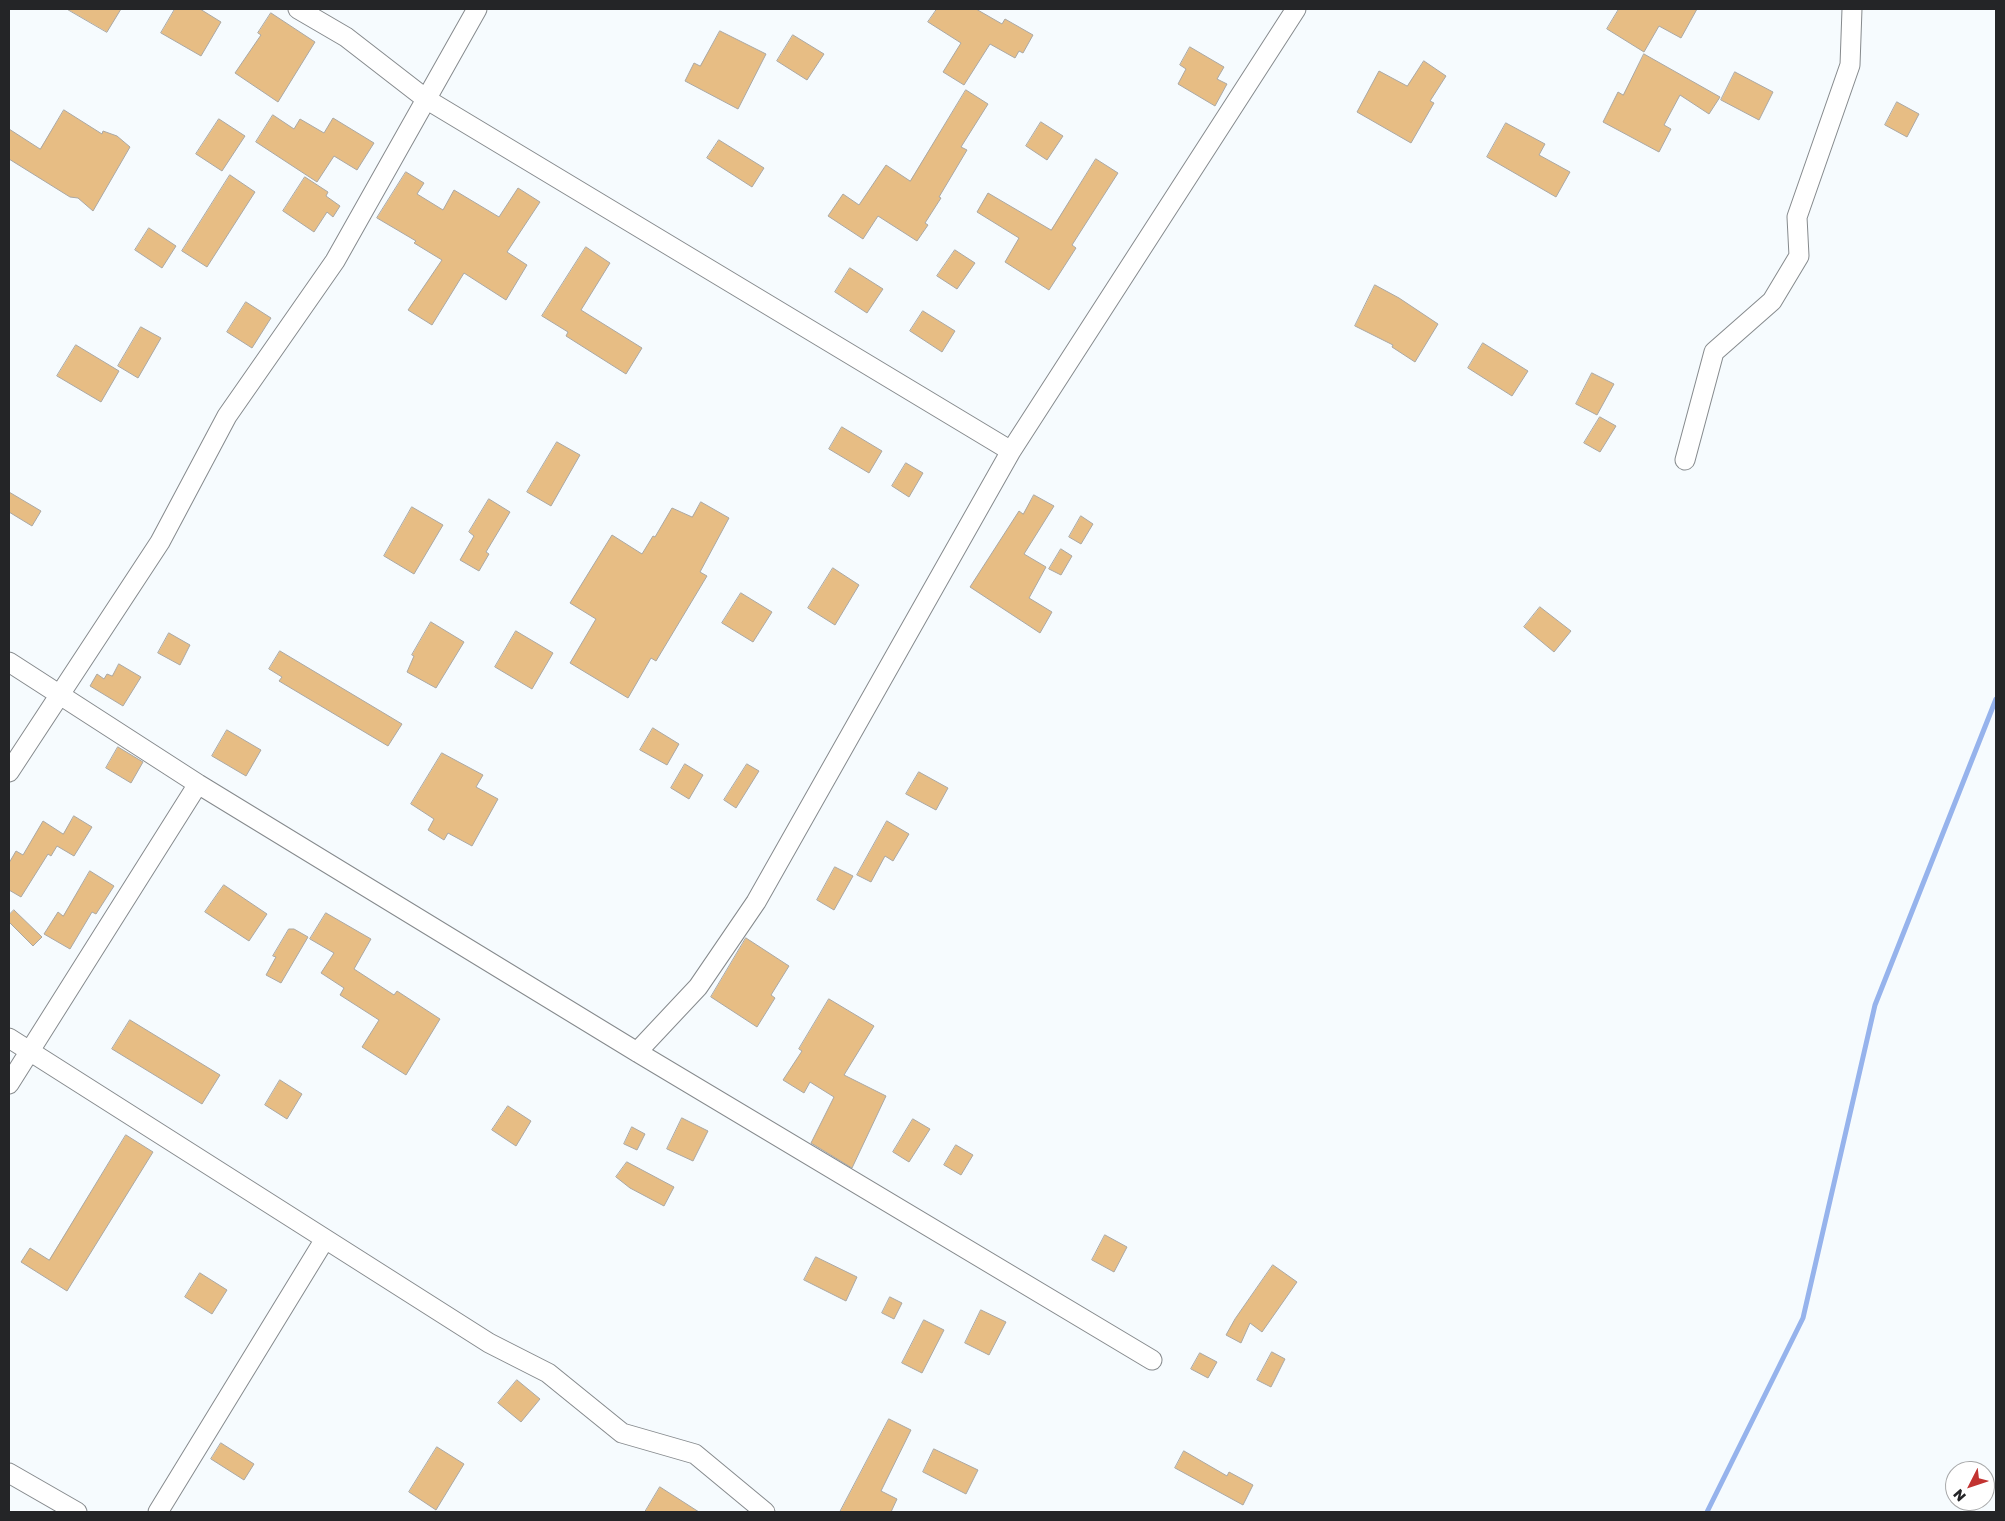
<!DOCTYPE html>
<style>
body{margin:0}
#map{position:relative;width:2005px;height:1521px;overflow:hidden;background:#f6fbfe;font-family:"Golos Text",sans-serif}
canvas{display:block}
.frame{position:absolute;inset:0;border:10px solid #242527;pointer-events:none}
.north{position:absolute;left:1945px;top:1461px;width:50px;height:50px;box-sizing:border-box;background:#fff;border:1px solid #a7a8a9;border-radius:50%;rotate:229deg;font-size:14px;font-weight:700;line-height:20px;text-align:center;color:#242527}
.north::after{content:'';display:block;margin:auto;width:18px;height:22px;background:#c23331;clip-path:polygon(50% 0,100% 100%,50% 72%,0 100%)}
</style>
<div id="map">
<canvas width="2005" height="1521"></canvas>
<div class="frame"></div>
<div class="north">N</div>
</div>
<script>
const ctx = document.querySelector('canvas').getContext('2d');
ctx.lineJoin = 'round';
function trace(path, color, width, dash) { ctx.strokeStyle = color; ctx.lineWidth = width; ctx.lineCap = dash ? 'butt' : 'round'; ctx.setLineDash(dash || []); ctx.stroke(path); }
function fillPath(path, color) { ctx.fillStyle = color; ctx.fill(path, 'evenodd'); }
trace(new Path2D(`
 M1707,1512L1803,1318L1875,1005L1996,699`), '#96b3ec', 5);
const building = new Path2D(`
 M67,9H121L107,32Z
 M175,9H200L221,22L201,56L161,33Z
 M937,9H976L1002,24L1005,19L1033,35L1023,53L1019,51L1015,58L990,44L964,85L943,72L961,43L928,22Z
 M1619,9H1697L1681,38L1659,26L1644,52L1607,29Z
 M271,13L315,42L278,102L235,73L261,35L258,33Z
 M720,31L766,54L738,109L685,81L694,63L700,66Z
 M793,35L824,54L807,80L777,61Z
 M1190,47L1224,67L1217,79L1227,84L1215,106L1178,84L1186,69L1180,65Z
 M1644,54L1720,97L1709,114L1680,95L1664,125L1671,129L1659,152L1603,122L1618,92L1623,95Z
 M1424,61L1446,76L1430,101L1434,103L1411,143L1357,112L1379,71L1407,86Z
 M1735,72L1773,92L1759,120L1721,100Z
 M966,90L988,104L961,147L967,150L939,197L941,198L925,223L928,225L917,241L878,216L863,239L828,216L843,194L859,205L886,165L910,181Z
 M1897,102L1919,114L1907,137L1885,125Z
 M64,110L102,134L103,131L117,136L130,147L93,211L78,198L70,197L9,159V129L40,149Z
 M273,115L294,129L300,119L324,133L333,118L374,143L357,170L334,156L317,182L256,142Z
 M219,119L245,136L222,171L196,154Z
 M1041,122L1063,136L1047,160L1026,146Z
 M1506,123L1545,144L1539,155L1570,172L1556,197L1487,157Z
 M719,140L764,168L752,187L707,158Z
 M1096,159L1118,173L1072,245L1076,248L1049,290L1005,262L1019,238L977,212L988,193L1051,230Z
 M406,172L424,183L417,194L443,210L454,190L499,217L518,188L540,202L507,252L527,265L506,300L464,273L432,325L408,310L442,260L414,243L416,241L377,218Z
 M230,175L255,192L207,267L182,251Z
 M305,177L328,192L326,196L340,206L333,217L327,212L314,232L283,211Z
 M149,228L176,246L162,268L135,250Z
 M586,247L610,263L581,310L642,348L626,374L566,336L568,332L542,316Z
 M955,250L975,263L957,289L937,276Z
 M850,268L883,289L867,313L835,292Z
 M1375,285L1399,298L1438,324L1415,362L1392,347L1393,345L1355,326Z
 M246,302L271,318L252,348L227,332Z
 M923,311L955,331L942,352L910,331Z
 M141,327L161,338L138,378L118,366Z
 M1483,343L1528,371L1512,396L1468,368Z
 M76,345L119,371L101,402L57,376Z
 M1592,373L1614,384L1597,415L1576,404Z
 M1600,417L1616,426L1600,452L1584,443Z
 M842,427L882,451L869,473L829,449Z
 M557,442L580,455L551,506L527,492Z
 M906,463L923,473L909,497L892,486Z
 M9,492L41,511L32,526L9,512Z
 M1034,495L1054,506L1024,554L1046,567L1029,598L1052,612L1040,633L970,587L1019,511L1023,514Z
 M489,499L510,512L486,552L489,554L479,571L460,560L474,536L469,532Z
 M701,502L729,518L700,572L707,576L656,661L651,658L628,698L570,663L596,619L570,603L612,535L642,554L653,536L655,537L672,508L692,517Z
 M412,507L443,525L414,574L384,556Z
 M1081,516L1093,524L1081,544L1069,537Z
 M1061,549L1072,556L1061,575L1049,569Z
 M833,568L859,585L835,625L808,608Z
 M741,593L772,612L753,642L722,623Z
 M1540,607L1571,631L1554,652L1524,627Z
 M431,622L464,642L436,688L407,672L414,656L412,655Z
 M516,631L553,653L532,689L495,667Z
 M169,633L190,645L180,665L158,653Z
 M280,651L402,724L388,746L279,681L282,677L269,669Z
 M119,664L141,677L123,706L90,686L97,674L104,679L107,674L112,676Z
 M653,728L679,744L667,765L640,750Z
 M227,730L261,750L246,776L212,756Z
 M118,747L143,762L131,783L106,768Z
 M442,753L483,775L476,787L498,799L472,846L448,833L444,840L428,830L434,819L411,804Z
 M685,764L703,775L689,799L671,788Z
 M747,764L759,771L736,808L724,800Z
 M919,772L948,788L936,810L906,794Z
 M74,816L92,827L74,856L57,846L51,856L48,854L21,897L9,890V863L16,851L23,855L43,821L63,834Z
 M887,821L909,834L893,861L885,856L871,882L857,875Z
 M835,867L853,876L834,910L817,900Z
 M90,871L114,886L96,914L92,912L70,949L44,934L58,912L63,916Z
 M224,885L267,914L249,941L205,912Z
 M14,910L42,937L33,946L9,922V915Z
 M326,913L371,939L354,969L394,995L397,991L440,1019L406,1075L362,1047L379,1020L340,995L344,988L321,973L334,953L310,939Z
 M289,929H294L308,937L281,983L266,975L276,957L273,956Z
 M746,938L789,966L771,995L775,998L757,1027L711,997Z
 M829,999L874,1026L844,1075L886,1096L852,1168L811,1143L834,1097L810,1082L804,1093L783,1080L802,1051L799,1049Z
 M130,1020L220,1075L202,1104L112,1049Z
 M280,1080L302,1094L287,1119L265,1105Z
 M508,1106L531,1121L516,1146L492,1130Z
 M682,1118L708,1131L693,1161L667,1149Z
 M913,1119L930,1129L909,1162L893,1152Z
 M632,1127L645,1134L637,1150L624,1144Z
 M126,1135L153,1152L67,1291L21,1262L30,1248L49,1260Z
 M956,1145L973,1155L961,1175L944,1165Z
 M627,1162L674,1187L664,1206L630,1188L616,1177Z
 M1105,1235L1127,1247L1114,1272L1092,1260Z
 M816,1257L857,1277L846,1301L804,1280Z
 M1273,1265L1297,1282L1262,1332L1250,1323L1241,1343L1226,1335L1235,1319Z
 M200,1273L227,1290L212,1314L185,1297Z
 M890,1297L902,1303L894,1319L882,1313Z
 M981,1310L1006,1322L989,1355L965,1343Z
 M924,1320L944,1330L922,1373L902,1363Z
 M1272,1352L1285,1359L1271,1387L1257,1380Z
 M1200,1353L1217,1362L1208,1378L1191,1369Z
 M517,1380L540,1399L521,1422L498,1403Z
 M889,1419L911,1430L881,1491L897,1499L891,1512H840Z
 M221,1443L254,1464L244,1480L211,1459Z
 M437,1447L464,1464L436,1510L409,1492Z
 M934,1449L978,1470L966,1494L923,1472Z
 M1184,1451L1227,1476L1229,1472L1253,1485L1243,1505L1175,1468Z
 M660,1487L699,1512H645Z`);
fillPath(building, '#e7bd84');
trace(building, '#aba8a3', 1);
const minor = new Path2D(`
 M298,9L346,37L426,99L1011,451
 M1685,460L1714,352L1772,301L1799,256L1797,217L1850,65L1852,9
 M9,662L198,784L637,1052L1152,1360
 M9,772L160,542L227,416L335,261L477,9
 M9,1038L489,1343L548,1373L622,1433L695,1454L765,1512
 M637,1052L698,987L756,902L1011,451L1296,9
 M9,1084L198,784
 M9,1473L77,1512
 M158,1512L325,1239`);
trace(minor, '#868a8d', 21);
trace(minor, '#fff', 19);
</script>
